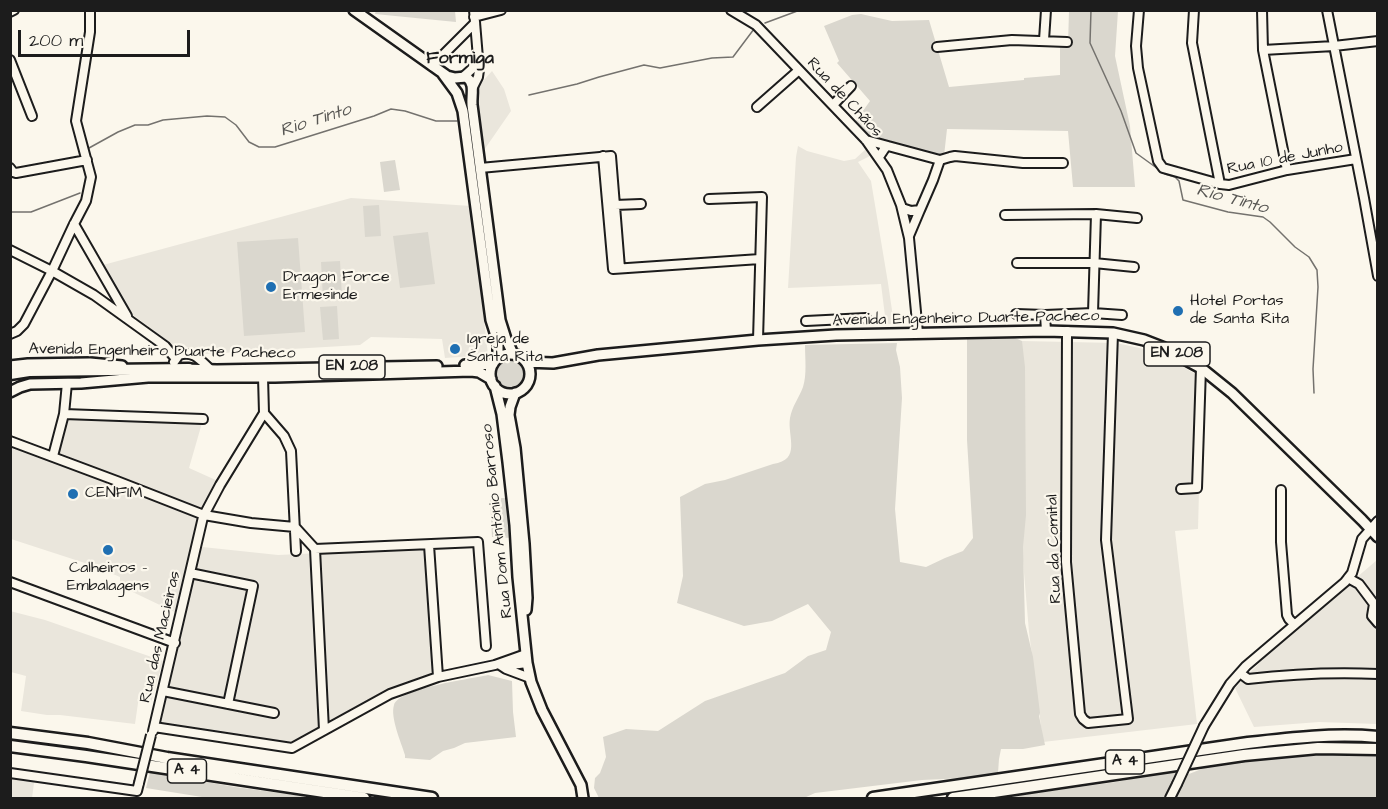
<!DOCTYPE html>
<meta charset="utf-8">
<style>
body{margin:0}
#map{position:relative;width:1388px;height:809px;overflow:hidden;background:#fbf7ec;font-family:"Architects Daughter",sans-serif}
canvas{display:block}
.frame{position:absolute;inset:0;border:12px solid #1c1c1c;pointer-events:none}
.scale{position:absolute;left:18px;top:30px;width:172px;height:27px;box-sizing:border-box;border:3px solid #1c1c1c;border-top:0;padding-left:8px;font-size:18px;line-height:21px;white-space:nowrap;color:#1c1c1c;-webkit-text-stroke:4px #fbf7ec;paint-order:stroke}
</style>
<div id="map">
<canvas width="1388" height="809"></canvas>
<div class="frame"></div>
<div class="scale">200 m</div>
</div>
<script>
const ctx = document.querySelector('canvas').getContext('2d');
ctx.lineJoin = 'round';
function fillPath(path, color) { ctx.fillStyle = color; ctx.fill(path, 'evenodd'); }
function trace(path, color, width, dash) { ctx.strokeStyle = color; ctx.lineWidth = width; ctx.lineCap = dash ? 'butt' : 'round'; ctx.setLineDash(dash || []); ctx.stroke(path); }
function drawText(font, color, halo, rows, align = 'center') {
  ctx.font = font + ' "Architects Daughter",sans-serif'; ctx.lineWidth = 4.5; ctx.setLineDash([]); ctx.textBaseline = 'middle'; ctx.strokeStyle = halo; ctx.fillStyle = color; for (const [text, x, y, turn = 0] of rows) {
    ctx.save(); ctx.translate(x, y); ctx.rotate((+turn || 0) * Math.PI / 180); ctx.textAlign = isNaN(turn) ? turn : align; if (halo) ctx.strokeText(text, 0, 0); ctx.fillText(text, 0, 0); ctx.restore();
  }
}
fillPath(new Path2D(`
 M492,71L504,89L511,111L482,153L476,100L479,87L483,81Z
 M798,146L807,151L844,161L855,159L866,149L872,155L858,162L871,181L888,283L894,324H886L881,284L788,288L796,157Z
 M351,198L471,206L488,355L445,358L442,339L371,337L360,345L205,354L173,345L129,312L103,265Z
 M1022,341L1116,343L1158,352L1202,378L1198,529L1175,531L1197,724L1043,742L1029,632L1022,549Z
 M61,417L202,423L189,468L218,481L193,546L278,555L425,548L433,675L389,690L290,744L159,722L183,616L120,586V577L94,566L11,539L10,439L49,452L52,449Z
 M1377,560V724L1319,722L1254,727L1235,688L1271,651Z
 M10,611L45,620L163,661L151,703L147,701V698L139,696L135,724L60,715H47L21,711L26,676L11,672Z
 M11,778L33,781L34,783L32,798H11Z`), '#eae6dc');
fillPath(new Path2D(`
 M376,10L455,11L456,22L375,14Z
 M1069,11H1118L1115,56L1130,126L1135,187H1073L1068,131L947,129L944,156H938L870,138L855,122L870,101L837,63L839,61L824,26L852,15L861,14L892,21L929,20L949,87L1024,80V78L1060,75V45H1068Z
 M395,160L400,190L384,192L380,162Z
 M379,205L381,236L365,237L363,206Z
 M428,232L435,284L400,288L393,236Z
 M298,238L305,332L244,336L237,242Z
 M340,261L342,297L323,298L321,262Z
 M337,306L339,339L323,340L320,307Z
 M997,336L1015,338L1022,341L1025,367L1026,515L1023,547L1025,623L1033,657L1040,713L1039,716L1045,745L1023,749H1001L999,759L998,773L966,778L922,780L815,793L804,798H599L594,788L595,778L600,773L606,757L603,737L626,729L658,731L705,701L785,673L808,656L826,650L831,632L808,604L772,621L744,626L677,603L683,576L680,497L705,484L725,480L773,464C802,460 787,436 790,418C792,406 799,398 803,387C807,374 805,359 805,345L897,343L896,350L900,367L902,398L895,509L900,562L926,567L945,558L963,551L973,538L967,440V338Z
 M496 373a14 14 0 1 1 28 0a14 14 0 1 1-28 0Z
 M490,498H507L512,538L492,537Z
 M488,675L512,681L513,712L516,737L465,743L454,748L443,751L430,760L405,758V755C401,742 390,717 394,705C399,688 471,679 488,675Z
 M1339,754L1377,755V798H999L1116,782L1171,771C1189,780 1195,769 1211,766C1221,764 1230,763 1240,762C1273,758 1306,756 1339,754Z
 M150,772L235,787L318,798H202V797L146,788Z`), '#dad7ce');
trace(new Path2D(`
 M1091,10L1090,43L1121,111L1136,153L1165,174L1175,177L1179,181L1183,200L1228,212L1263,217L1270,222L1295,247L1309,257L1317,270L1318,287L1313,369L1314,393
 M765,23L800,10
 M529,95L577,84L599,77L644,65L660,68L712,58L733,57L754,29
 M89,148L118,132L135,125H148L163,120L207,116L225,117L236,125L249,142L259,147H275L374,116L391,109L405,111L436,121H457
 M10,212H31L80,193`), '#74726e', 1.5);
const minor = new Path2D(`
 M731,10L756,25L866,140L887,170L901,205L909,238L918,333
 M1139,10L1136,46L1138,68L1158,161L1163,168L1220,184L1229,185L1287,170L1356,159
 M1194,10L1192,43L1220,184
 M1262,10L1263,50L1287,170
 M1327,10L1364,198L1378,276
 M10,12L14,10
 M474,17L501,10
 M1044,40L1046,10
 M937,47L1012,40L1067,42
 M1263,50L1334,46L1378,41
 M10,60L32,116
 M432,66L475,23
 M463,77L472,69L477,57
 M473,87L478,77L479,70L474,10
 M833,105L851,86
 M757,107L799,70
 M866,140L888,146L885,148L879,157
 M888,146L940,160
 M603,156L613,269L760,259
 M940,160L950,157L955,156L1023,163H1063
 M10,168L13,172L16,173L87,160
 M480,168L611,156L620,268
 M709,199L762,197L758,340
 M615,205L641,204
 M902,208L911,211L920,210L909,236
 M920,210L933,180L940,160
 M1096,214L1137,218
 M1005,215L1096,214L1093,313L1045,315L1046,331
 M74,224L127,316
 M10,250L52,271L94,295L165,346L176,359
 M1017,263H1094L1134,267
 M1093,313L1122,315
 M1016,314L1045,315
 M806,321L866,318
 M1067,331L1066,562L1080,714L1083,719L1088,723L1128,719L1106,540L1113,333
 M10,334L17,331L24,324L52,271L74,224L86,201L91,177L76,121L90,32V10
 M174,362L179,355C194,350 201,361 211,370
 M264,413L284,436L291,451L296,551
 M64,414L203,419
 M10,441L117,481L204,515L251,523L295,527
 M53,456L64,414L67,383
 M1181,489L1197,488L1201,368
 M1281,490V542L1287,615L1289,619L1294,624
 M295,527L315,549
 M429,545L438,677
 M315,549L478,542L486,646
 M315,549L324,730
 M190,573L253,586L228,704
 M1348,578L1359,584L1374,604L1372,616L1378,623
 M10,582L175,643
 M500,665L506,669L530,678
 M503,666L527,663
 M1240,673L1248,679C1291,674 1334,672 1378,674
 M163,691L274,713
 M1204,726L1230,684L1246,666L1345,582L1352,573L1362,539L1378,521
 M154,727L292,748L390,694L438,677L495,665L526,654
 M153,731L203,517L220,485L264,413L263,377
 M10,773L137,791L139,783
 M1170,798L1177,784`);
const major = new Path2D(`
 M354,10L447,76L455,78L466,77C476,83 471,95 472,105L500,320L506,339L513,354
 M443,74L457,93L463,111L491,320L498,342V358
 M490 374a20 20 0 1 1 40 0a20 20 0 1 1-40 0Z
 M526,362L553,363L598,355L758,340L836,335L1046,331L1113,333L1144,340L1162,347L1201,368L1232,393L1362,520L1378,537
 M465,365L493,364
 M10,366L28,364L90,363L122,366
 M183,369L217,370L437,366
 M495,386L502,414L508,462L515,525L518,577L527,663L531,682L542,710L581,785L583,798
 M10,392L20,387L30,384L81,383L148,377H275L471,371L479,372L491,379
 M515,393L510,407L509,415L515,448L524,544L527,598L526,610`);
const highway = new Path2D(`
 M10,374L29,371L189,369
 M10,733L88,743L167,758L432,798
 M10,746L86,756L364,798
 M873,798L1248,743C1291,738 1334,733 1378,737
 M953,798L1244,755L1318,748L1378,749`);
trace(minor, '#1c1c1c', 12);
trace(major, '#1c1c1c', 14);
trace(highway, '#1c1c1c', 15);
trace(minor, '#fbf7ec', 8);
trace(major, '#fbf7ec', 9);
trace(highway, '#fbf7ec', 10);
const minorBridge = new Path2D(`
 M139,783L151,735
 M1177,784L1204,726`);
trace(minorBridge, '#1c1c1c', 12, []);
trace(minorBridge, '#fbf7ec', 8);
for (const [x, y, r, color] of [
 [271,287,6,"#1f6fb2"],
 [1178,311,6,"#1f6fb2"],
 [455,349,6,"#1f6fb2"],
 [73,494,6,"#1f6fb2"],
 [108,550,6,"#1f6fb2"]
]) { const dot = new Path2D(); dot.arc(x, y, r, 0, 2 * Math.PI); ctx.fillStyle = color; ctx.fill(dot); trace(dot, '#fbf7ec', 2); }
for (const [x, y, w] of [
 [1177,354,66],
 [352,367,66],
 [1125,762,39],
 [187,771,39]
]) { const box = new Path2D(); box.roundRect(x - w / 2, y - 12, w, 24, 4.5); ctx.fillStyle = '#fbf7ec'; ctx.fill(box); trace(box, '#1c1c1c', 1.5); }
drawText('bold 15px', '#1c1c1c', null, [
 ["EN 208",1177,354],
 ["EN 208",352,367],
 ["A 4",1125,762],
 ["A 4",187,771]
]);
drawText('16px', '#1c1c1c', '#fbf7ec', [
 ["Rua de Chãos",844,98,47],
 ["Rua 10 de Junho",1285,159,-11],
 ["Avenida Engenheiro Duarte Pacheco",966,319,-1],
 ["Avenida Engenheiro Duarte Pacheco",162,352,1],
 ["Rua Dom António Barroso",498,521,-96],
 ["Rua da Comital",1055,549,-92],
 ["Rua das Macieiras",161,637,-77]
]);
drawText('16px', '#1c1c1c', '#fbf7ec', [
 ["Dragon Force",283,278],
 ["Ermesinde",283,296],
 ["Hotel Portas",1190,302],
 ["de Santa Rita",1190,320],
 ["Igreja de",467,340],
 ["Santa Rita",467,358],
 ["CENFIM",85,494],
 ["Calheiros -",108,569,"center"],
 ["Embalagens",108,587,"center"]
], 'left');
drawText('bold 18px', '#1c1c1c', '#fbf7ec', [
 ["Formiga",460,59]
]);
drawText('italic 18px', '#575653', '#fbf7ec', [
 ["Rio Tinto",316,121,-18],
 ["Rio Tinto",1232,200,15]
]);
</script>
